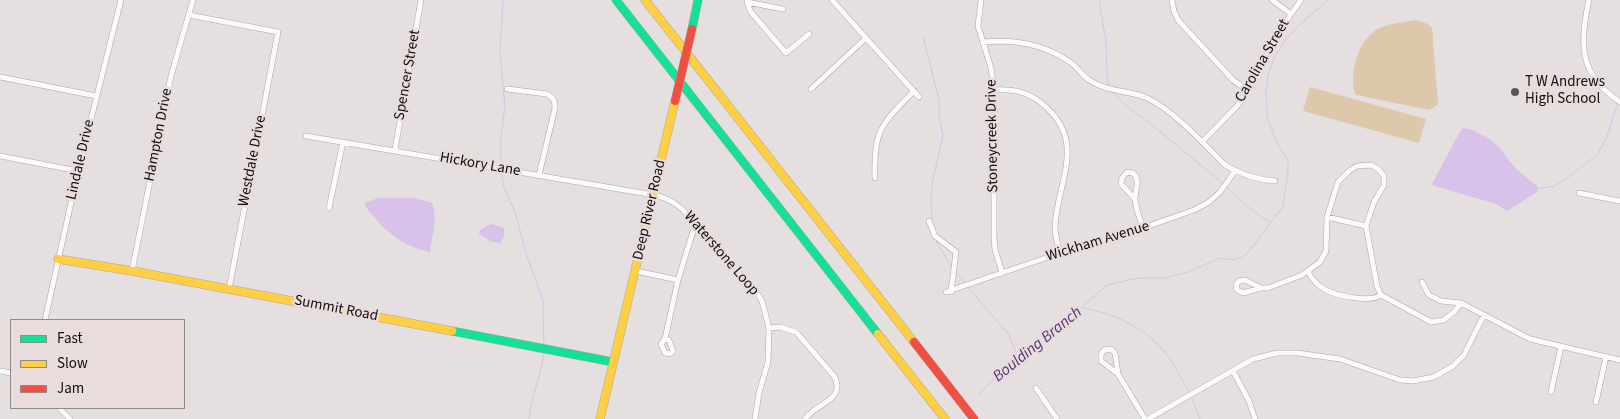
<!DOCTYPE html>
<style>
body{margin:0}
#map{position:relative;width:1620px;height:419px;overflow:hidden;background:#e5dfdf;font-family:"Source Sans 3",sans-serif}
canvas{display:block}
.legend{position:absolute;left:10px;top:319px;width:175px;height:90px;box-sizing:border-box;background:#e8dcdd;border:1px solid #928a8a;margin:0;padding:6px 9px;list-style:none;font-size:15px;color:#110e0e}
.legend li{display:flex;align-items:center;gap:10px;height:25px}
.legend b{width:25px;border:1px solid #928a8a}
</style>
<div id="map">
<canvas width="1620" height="419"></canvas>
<ul class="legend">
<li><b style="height:6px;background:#16e098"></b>Fast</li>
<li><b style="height:6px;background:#ffcf43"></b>Slow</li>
<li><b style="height:6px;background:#f24e42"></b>Jam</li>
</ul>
</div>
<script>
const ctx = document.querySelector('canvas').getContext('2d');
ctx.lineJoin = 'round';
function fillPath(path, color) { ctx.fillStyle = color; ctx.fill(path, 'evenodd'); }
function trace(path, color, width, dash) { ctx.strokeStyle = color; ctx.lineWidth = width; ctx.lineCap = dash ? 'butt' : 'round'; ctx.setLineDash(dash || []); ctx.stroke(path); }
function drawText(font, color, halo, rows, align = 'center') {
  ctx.font = font + ' "Source Sans 3",sans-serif'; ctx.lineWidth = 5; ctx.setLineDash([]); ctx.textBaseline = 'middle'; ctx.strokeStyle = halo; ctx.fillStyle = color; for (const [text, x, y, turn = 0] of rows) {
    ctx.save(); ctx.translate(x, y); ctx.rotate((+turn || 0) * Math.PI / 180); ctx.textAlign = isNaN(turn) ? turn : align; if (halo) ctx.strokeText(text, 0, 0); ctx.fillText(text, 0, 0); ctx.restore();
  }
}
fillPath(new Path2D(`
 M1416,20L1428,24L1432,28L1438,104L1430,110L1356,95C1347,77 1359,38 1378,29C1390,23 1403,22 1416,20Z
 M1310,87L1426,119L1419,143L1303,111Z`), '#dec8ac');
fillPath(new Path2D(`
 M1462,128L1473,130L1488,138L1499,147L1515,168L1538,187L1537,192L1507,211L1496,204L1435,186L1432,184Z
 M378,198H415L432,203C438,214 432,239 430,252C399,245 384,230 365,206V203Z
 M492,224L504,228V236L500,243L492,242L479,234L480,230L488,225Z`), '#d8c2ea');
trace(new Path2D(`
 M1099,0L1106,41L1107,77L1110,87
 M923,36L939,100V117L943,135L932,184L931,198L932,223
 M1113,92L1125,105L1148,122L1224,184
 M501,166V135L505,108L500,52L503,0
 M501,170L504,187L516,215L525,250L543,301L544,347
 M1226,186L1247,206L1269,222
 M1538,189L1554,186L1563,181L1597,155L1607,137L1618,102
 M935,239L952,268
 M956,273L965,283
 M967,286L1009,335L1019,360
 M1082,308C1111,312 1144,327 1163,350C1174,362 1181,379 1190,393
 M977,396L1003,370L1056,333L1067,320L1107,285L1138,278H1166L1188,272L1220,258L1232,260L1243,257L1251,249L1283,206L1288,172V161L1278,145L1267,117L1266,89L1269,72L1275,56L1286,39L1297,27L1328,0
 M1191,396L1200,419
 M529,419C531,396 541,376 544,353`), '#d8c2ea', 1);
const street = new Path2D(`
 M747,0L750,11L786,53L809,34
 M832,0L919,97
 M981,0L978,26L991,68L994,90V237L995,250L1002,272
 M1172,0L1174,11L1178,20L1233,80L1247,90
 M1272,0L1291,14
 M1589,0C1579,44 1579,75 1620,102
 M747,2L783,9
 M189,15L278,32L229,289
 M983,42C1014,39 1044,44 1070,62C1077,67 1082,75 1089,80C1109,93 1129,90 1147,98C1173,110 1205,145 1225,165C1243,175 1255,179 1275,181
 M0,77L96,96
 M507,89L547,94C554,98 555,101 555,108L539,175
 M811,89L866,38
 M994,90C1016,89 1030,92 1047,108C1086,144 1057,183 1055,227C1055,235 1058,245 1060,253
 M306,136L654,195C673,199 685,209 695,225L757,293L762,301L769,328
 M1202,142L1238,105L1291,14L1301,0
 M395,150L421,0
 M0,156L78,171
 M875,178C873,129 882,124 914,91
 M1579,193L1620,201
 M1135,199L1121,184L1122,178L1127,172L1133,173C1142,182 1134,190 1135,200C1136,209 1140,219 1143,228
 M329,208L343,142
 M1327,217L1366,226
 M929,221L935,236L956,252L951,292
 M132,271L171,76L193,0
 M636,271L678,280
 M1308,272C1312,279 1317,285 1324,289C1336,296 1370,303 1381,295
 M1422,282L1429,295L1441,301L1461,303L1530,339L1620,360
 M1261,288L1243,293L1237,290L1236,285L1239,281L1245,280L1261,288H1268L1302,275L1320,262L1326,251L1327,217L1338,182L1349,171L1357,166L1371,165L1378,169L1384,176V185L1374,202L1366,226L1377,286L1381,295L1431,322L1444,320L1454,312L1461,303
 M946,292L1060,253L1143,228L1194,210L1209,202L1220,192L1235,171
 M45,320L78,171L121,0
 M665,339L669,340L673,351L670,354L665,353L661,344L665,339L678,280L695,225
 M0,371L11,373
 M1233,371L1249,401L1255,419
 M1118,374L1101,361V355L1104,350L1111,349L1115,353L1118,374L1145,419
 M1036,388L1057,419
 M1551,392L1561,347
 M1596,402L1606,357
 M59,408L70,419
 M755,419L759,393L768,362L769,328L780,327L796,332L834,376C847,400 816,403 805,419
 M1148,419L1253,359L1277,353H1297L1340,359L1400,380L1413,381L1434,377L1453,366L1464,355L1484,315`);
const fast = new Path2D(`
 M616,0L878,334
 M692,29L698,0
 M452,331L613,362`);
const slow = new Path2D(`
 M645,0L914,342
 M58,259L132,271L452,331
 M878,334L945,419
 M600,419L675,101`);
const jam = new Path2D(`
 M914,342L974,419`);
trace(street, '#aaa6a6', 6);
trace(fast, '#aaa6a6', 9);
trace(slow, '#aaa6a6', 9);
trace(jam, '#aaa6a6', 9);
trace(street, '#fbfafa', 5);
trace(fast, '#16e098', 8);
trace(slow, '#ffcf43', 8);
trace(jam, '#f24e42', 8);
const jamBridge = new Path2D(`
 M675,101L692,29`);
trace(jamBridge, '#aaa6a6', 9, []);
trace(jamBridge, '#f24e42', 8);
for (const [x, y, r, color] of [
 [1515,92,5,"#5b5757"]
]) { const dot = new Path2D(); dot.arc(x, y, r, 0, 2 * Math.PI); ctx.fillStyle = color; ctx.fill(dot); trace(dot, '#e8dcdd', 2); }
drawText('15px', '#110e0e', '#e8dcdd', [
 ["Carolina Street",1263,61,-60],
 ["Spencer Street",408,75,-80],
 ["Hampton Drive",159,135,-79],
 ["Stoneycreek Drive",993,136,-91],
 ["Lindale Drive",81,160,-77],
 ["Westdale Drive",253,161,-79],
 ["Hickory Lane",480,165,10],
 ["Deep River Road",650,210,-77],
 ["Wickham Avenue",1098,242,-17],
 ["Waterstone Loop",721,254,49],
 ["Summit Road",336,309,11]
]);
drawText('15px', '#110e0e', '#e8dcdd', [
 ["T W Andrews",1525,83],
 ["High School",1525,100]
], 'left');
drawText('italic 16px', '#573275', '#e8dcdd', [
 ["Boulding Branch",1038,345,-39]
]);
</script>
